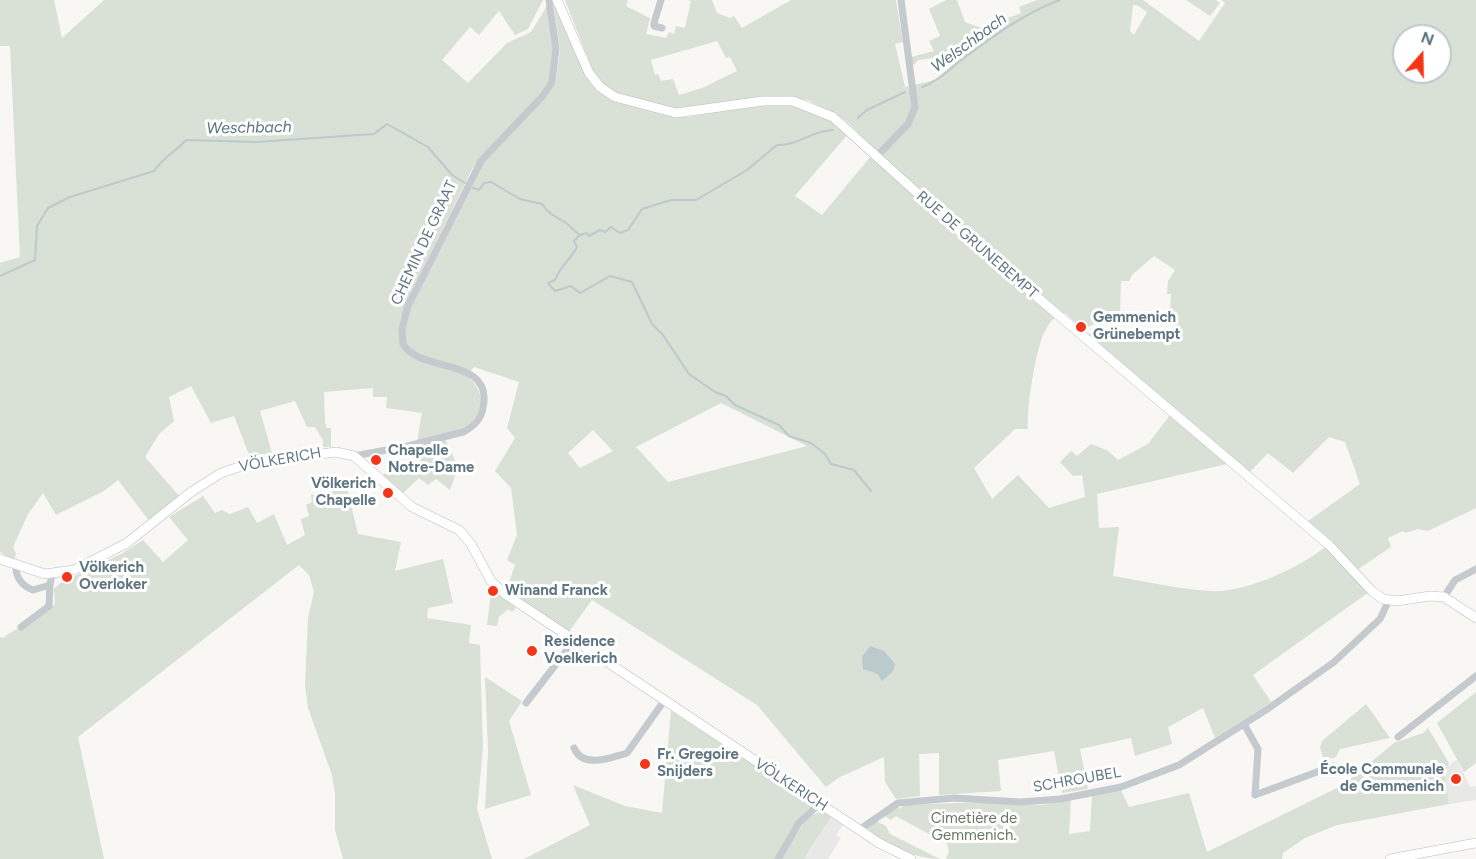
<!DOCTYPE html>
<meta charset="utf-8">
<style>
body{margin:0}
#map{position:relative;width:1476px;height:859px;overflow:hidden;background:#f8f7f4;font-family:Figtree,sans-serif}
canvas{display:block}
.north{position:absolute;left:1392px;top:24px;width:60px;height:60px;box-sizing:border-box;background:#fff;border:2px solid #bfc8cd;border-radius:50%;rotate:20deg;font-size:16px;font-weight:700;line-height:24px;text-align:center;color:#5f7682}
.north::after{content:'';display:block;margin:auto;width:21px;height:27px;background:#f43518;clip-path:polygon(50% 0,100% 100%,50% 72%,0 100%)}
</style>
<div id="map">
<canvas width="1476" height="859"></canvas>
<div class="north">N</div>
</div>
<script>
const ctx = document.querySelector('canvas').getContext('2d');
ctx.lineJoin = 'round';
function fillPath(path, color) { ctx.fillStyle = color; ctx.fill(path, 'evenodd'); }
function trace(path, color, width, dash) { ctx.strokeStyle = color; ctx.lineWidth = width; ctx.lineCap = dash ? 'butt' : 'round'; ctx.setLineDash(dash || []); ctx.stroke(path); }
function drawText(font, color, halo, rows, align = 'center') {
  ctx.font = font + ' Figtree,sans-serif'; ctx.lineWidth = 6; ctx.setLineDash([]); ctx.textBaseline = 'middle'; ctx.strokeStyle = halo; ctx.fillStyle = color; for (const [text, x, y, turn = 0] of rows) {
    ctx.save(); ctx.translate(x, y); ctx.rotate((+turn || 0) * Math.PI / 180); ctx.textAlign = isNaN(turn) ? turn : align; if (halo) ctx.strokeText(text, 0, 0); ctx.fillText(text, 0, 0); ctx.restore();
  }
}
fillPath(new Path2D(`
 M1457,760L1470,787L1476,786V800L1449,804L1445,767Z
 M831,817L843,825L836,835L841,838L828,859H807L805,858Z`), '#e8e9e7');
fillPath(new Path2D(`
 M0,0H54L62,38L104,0H543L528,29L515,35L499,11L479,35L470,27L442,60L468,83L507,43L531,32L547,6L553,48L549,81L536,100L472,169L408,299L401,328H406L410,308L482,165L547,97L556,82L560,50L553,0L578,51L610,98L664,115L687,117L771,103L789,104L818,111L848,134L795,196L822,215L876,150L845,120L808,100L772,97L677,109L610,91L594,74L565,0H628L626,6L650,18L646,34L666,38L669,32L674,34L676,26L685,28L691,1L688,0H712L717,13L730,18L734,16L742,28L791,0H896L903,42L895,44L905,87L935,80L955,63L948,56L918,60L912,67L911,57L934,51L929,41L940,36L929,9L946,0H957L965,22L982,28L1021,13L1019,7L1037,0H1143L1199,41L1225,3L1221,0H1476V508L1428,531L1418,529L1405,533L1403,531L1388,538L1391,547L1354,572L1369,592L1253,675L1271,702L1215,738L1203,708L1168,727L1172,744L1135,756L1131,738L1080,749L1088,789L1062,793L1054,751L998,760L1001,791L939,795V753L919,754L920,796L896,799L885,782L884,757L838,778L826,787L757,705L592,600L568,633L506,591L515,565L507,560L517,535L511,488L495,471L515,438L507,428L519,382L474,367L466,376C481,385 487,406 473,421C466,429 453,431 443,434L458,467L450,490L436,479L428,485L419,478L399,497L379,477L413,460L407,444L417,442L422,413L386,408L387,397H373V388L324,392L325,423L327,428H331V447H323V440L315,427H307L295,401L260,411L272,453L250,457L234,416L211,423L191,386L169,397L174,421L159,434L145,457L180,497L150,522L118,480L104,491L56,515L43,493L28,514L13,547L16,553L14,561L0,552V263L20,257L10,46H0ZM1133,5H1137L1147,12L1134,35L1130,31ZM1404,36H1440V72H1404ZM717,41L726,58L730,57L737,71L702,88L679,95L673,79L661,81L658,74L655,75L651,60ZM1154,256L1175,270L1168,281L1167,294H1171L1170,313L1176,314L1174,329L1095,331L1081,338L1170,415L1148,444L1118,460L1107,450L1091,444L1077,456L1071,451L1060,462L1073,476L1082,475L1085,497L1049,508L1018,475L992,499L974,468L1015,429H1028C1026,410 1036,346 1045,331C1050,321 1055,316 1065,313L1083,329L1120,313L1121,281H1129L1132,275ZM721,403L807,446L668,482L636,447ZM593,430L613,451L580,468L568,453ZM1329,437L1345,442L1360,484L1301,526L1325,547C1300,568 1242,594 1210,591C1178,589 1145,581 1113,576L1119,527L1099,528L1097,494L1227,464L1245,477L1268,453L1293,473Z
 M1186,0H1216L1220,3L1210,16Z
 M347,488L358,534L401,542L395,571L443,559L453,603L428,608L427,618L471,625L469,643L480,645L483,749L477,809L492,859H343L335,830V794L332,775L308,708L305,686L308,618L314,592L309,575L299,565L78,737L104,859H0V637L3,638C17,627 46,616 55,603L54,589L59,584L121,554L143,540L163,562L188,540L169,517L203,496L215,513L222,510L230,514L248,507L257,523L274,514L287,545L305,535L301,519L309,516L306,505L312,502L311,495Z
 M495,592L516,608L512,612L508,609L499,617L497,626L487,625L491,593Z
 M485,677L522,701L509,721L531,795L485,809L488,751Z
 M1476,692V763L1464,772L1437,723Z
 M1366,704L1390,738L1340,749L1336,757L1324,761L1320,747L1322,741Z
 M671,711L813,804L801,817L776,859H524L590,825L573,785L625,806L662,813Z
 M1428,728L1449,763L1445,772L1449,804L1337,825L1305,838L1283,853L1282,859H946L949,851L947,844L896,816L891,820L884,816L897,806L900,809L904,805L982,802L1040,805L1071,800L1069,834L1090,831L1092,795L1121,790L1129,807L1189,793L1207,852L1343,785L1394,743L1423,733Z
 M822,811L831,817L805,857L807,859H780L808,817Z
 M876,821L886,826L890,834L940,859C915,859 888,845 868,831L870,824Z`), '#d9e0d5');
fillPath(new Path2D(`
 M870,646L884,651L895,664L893,671L882,681L878,674L863,669L862,657Z`), '#bbcacd');
trace(new Path2D(`
 M922,87C939,81 949,69 964,58C992,37 1026,12 1060,0
 M858,118L867,110L905,92
 M473,188L479,190L484,183L491,182L520,199L542,204C549,214 554,216 565,222C570,225 573,231 580,235L587,233L589,236L600,230L605,232L611,227L620,233L628,230L642,209L671,200H696L747,170L777,145C797,146 813,130 833,130
 M580,235L574,241L577,247C571,259 560,266 555,280L548,283L555,291L571,286L580,293L610,276L632,282L652,324L663,335L689,374L715,392L726,396L735,405L779,425L789,436L811,443L825,454L831,464L854,470L871,491
 M0,276L35,260L37,226L48,208L70,197L154,171C163,157 176,152 186,140L256,142L374,134L387,124L428,147L452,175L465,183`), '#bbcacd', 2);
const secondary = new Path2D(`
 M557,0L589,73L600,87L615,97L676,113L763,101H793L833,117L957,229L1329,545L1372,591L1383,599L1397,601L1430,596L1444,597L1476,618
 M0,559L45,574L74,570L127,543L191,492L221,473L248,464L336,452L354,456L412,507L459,530L471,544L491,581L505,594L879,843L911,859
 M1390,859L1476,843`);
trace(secondary, '#b6bec1', 10);
trace(new Path2D(`
 M661,0L654,23V26L662,28
 M877,156L908,124L915,107L901,0
 M354,456L408,446L463,432C473,427 481,420 483,408C494,356 420,374 403,344L402,329L408,306L481,161L543,96L552,82L556,49L549,0
 M16,565C15,577 22,586 33,590L50,585L52,574
 M1444,597L1455,580L1476,569
 M21,627L49,606L50,585
 M526,703L574,641
 M1244,724L1258,749L1255,795L1333,766
 M1398,737L1476,676
 M574,748C583,769 610,758 627,753L664,701
 M859,830L898,803L954,798L1021,802L1060,799L1121,787L1179,765L1269,708L1334,662L1380,619L1389,600
 M778,859L799,823L819,804`), '#c4cacd', 7);
trace(secondary, '#fff', 9);
for (const [x, y, r, color] of [
 [1081,327,6,"#f43518"],
 [376,460,6,"#f43518"],
 [388,493,6,"#f43518"],
 [67,577,6,"#f43518"],
 [493,591,6,"#f43518"],
 [532,651,6,"#f43518"],
 [645,764,6,"#f43518"],
 [1456,779,6,"#f43518"]
]) { const dot = new Path2D(); dot.arc(x, y, r, 0, 2 * Math.PI); ctx.fillStyle = color; ctx.fill(dot); trace(dot, '#fff', 2); }
drawText('15px', '#5f7682', '#fff', [
 ["CHEMIN DE GRAAT",424,243,-65],
 ["RUE DE GRUNEBEMPT",977,245,41],
 ["VÖLKERICH",280,460,-10],
 ["SCHROUBEL",1077,780,-10],
 ["VÖLKERICH",791,785,33]
]);
drawText('bold 15px', '#5f7682', '#fff', [
 ["Gemmenich",1093,318],
 ["Grünebempt",1093,335],
 ["Chapelle",388,451],
 ["Notre-Dame",388,468],
 ["Völkerich",376,484,"right"],
 ["Chapelle",376,501,"right"],
 ["Völkerich",79,568],
 ["Overloker",79,585],
 ["Winand Franck",505,591],
 ["Residence",544,642],
 ["Voelkerich",544,659],
 ["Fr. Gregoire",657,755],
 ["Snijders",657,772],
 ["École Communale",1444,770,"right"],
 ["de Gemmenich",1444,787,"right"]
], 'left');
drawText('15px', '#66795f', '#fff', [
 ["Cimetière de",974,819],
 ["Gemmenich.",974,836]
]);
drawText('italic 16px', '#5a777d', '#fff', [
 ["Welschbach",969,43,-36],
 ["Weschbach",249,128,-1]
]);
</script>
